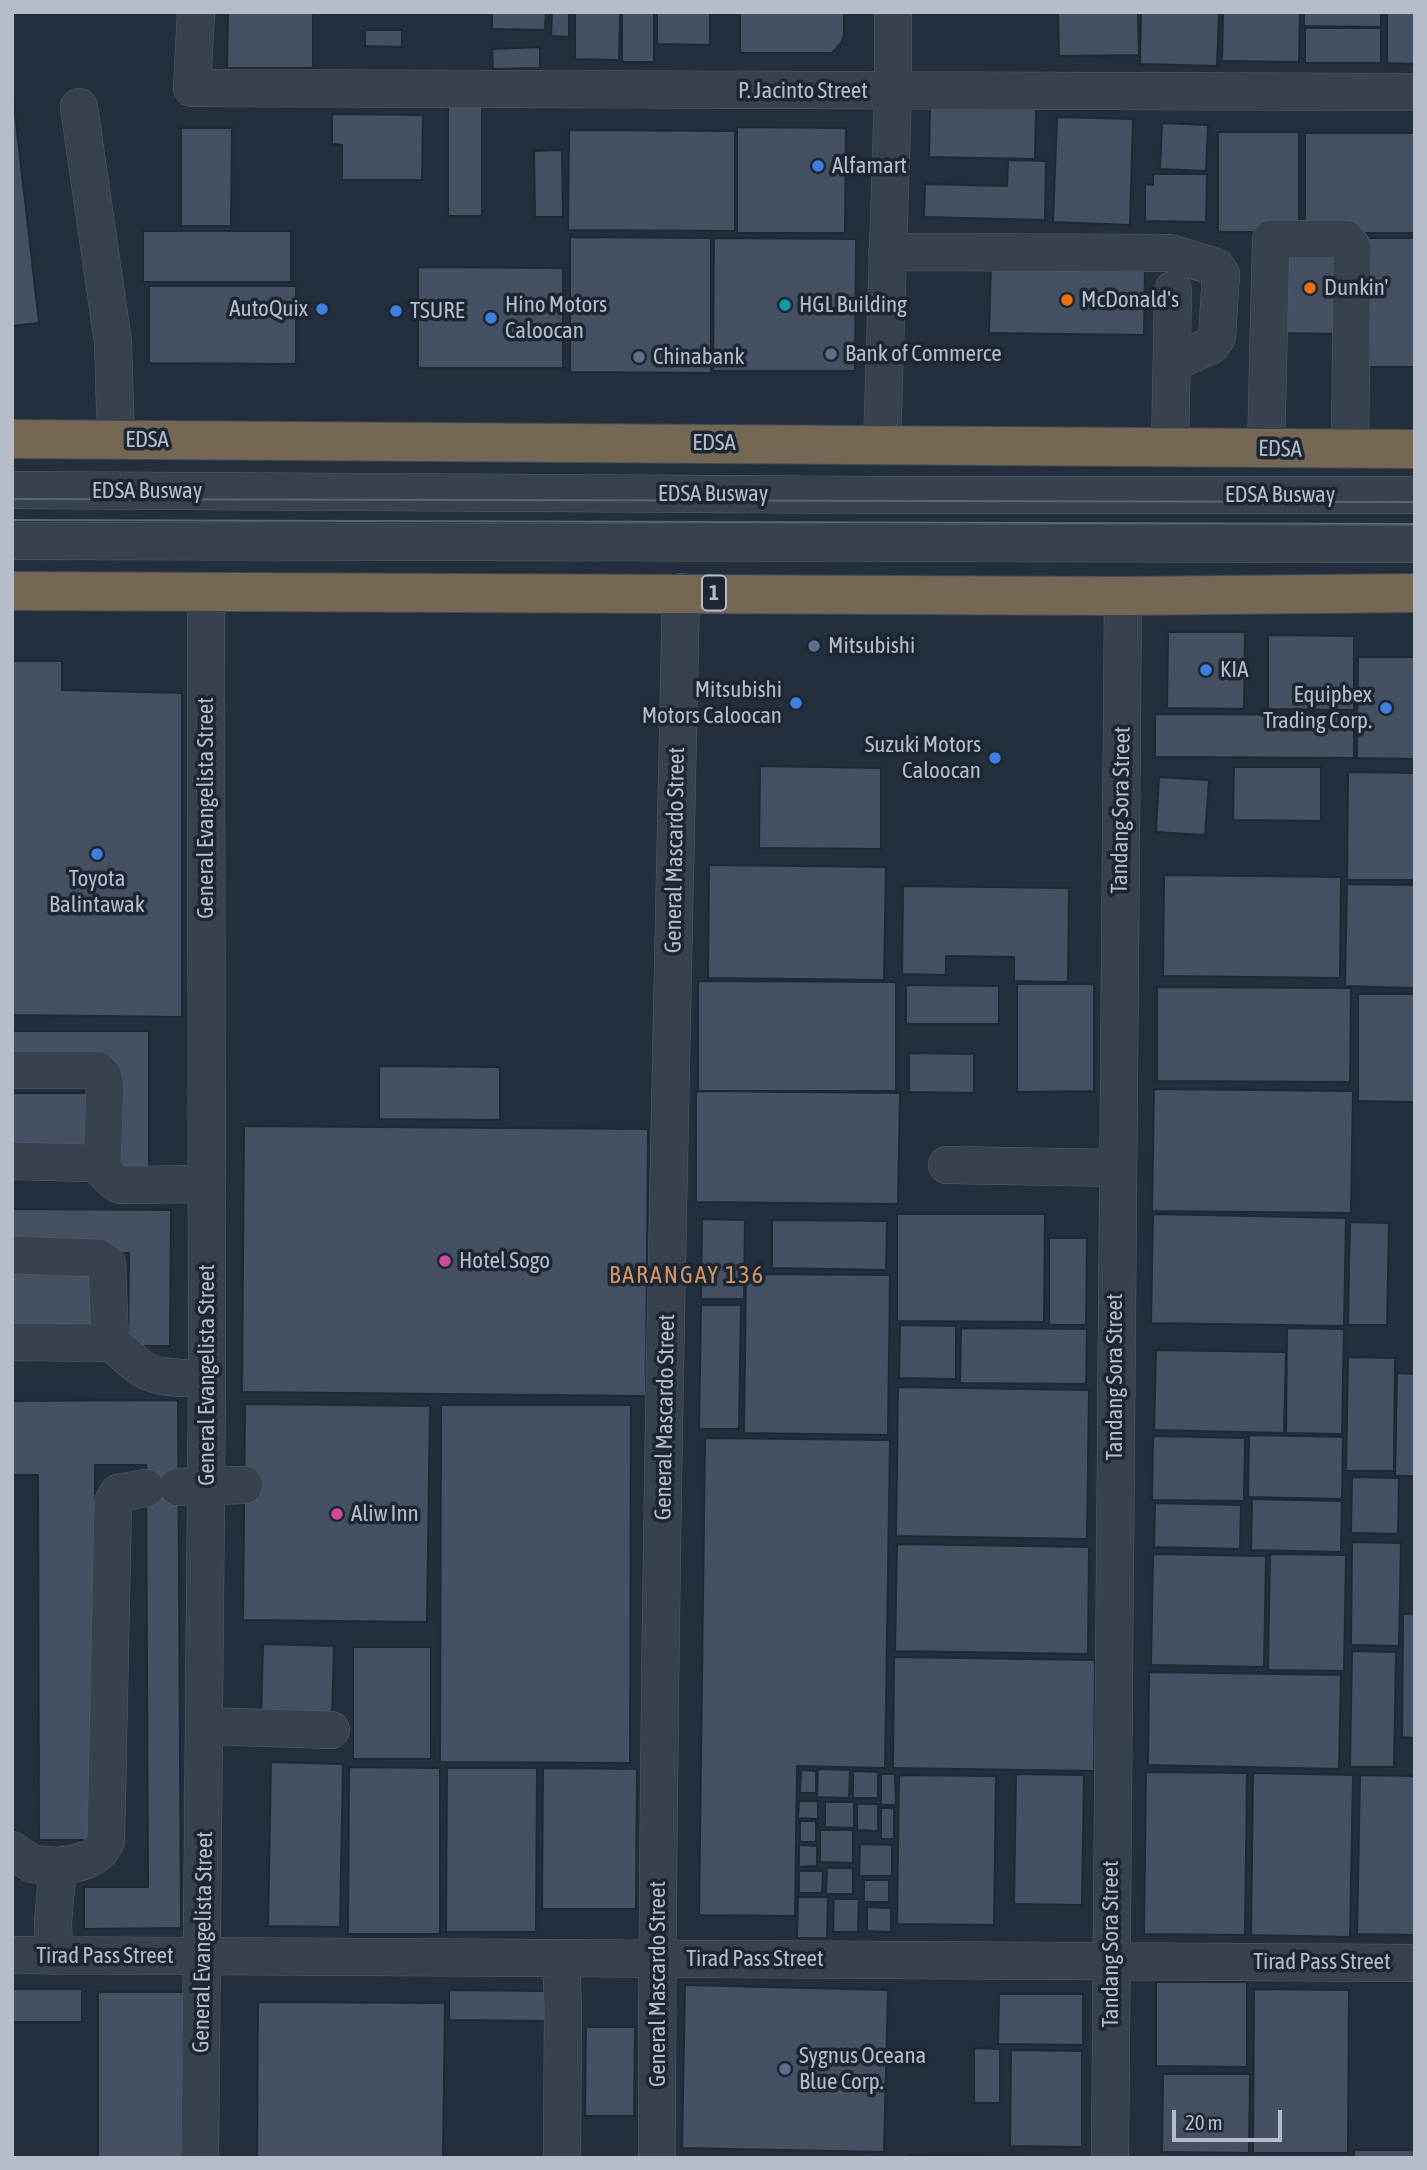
<!DOCTYPE html>
<style>
body{margin:0}
#map{position:relative;width:1427px;height:2170px;overflow:hidden;background:#242f3e;font-family:"Asap Condensed",sans-serif}
canvas{display:block}
.frame{position:absolute;inset:0;border:14px solid #b4bcc9;pointer-events:none}
.scale{position:absolute;left:1172px;top:2110px;width:110px;height:32px;box-sizing:border-box;border:4px solid #b4bcc9;border-top:0;padding-left:9px;font-size:21px;line-height:24px;white-space:nowrap;color:#b4bcc9;-webkit-text-stroke:5px #1d2633;paint-order:stroke}
</style>
<div id="map">
<canvas width="1427" height="2170"></canvas>
<div class="frame"></div>
<div class="scale">20 m</div>
</div>
<script>
const ctx = document.querySelector('canvas').getContext('2d');
ctx.lineJoin = 'round';
function fillPath(path, color) { ctx.fillStyle = color; ctx.fill(path, 'evenodd'); }
function trace(path, color, width, dash) { ctx.strokeStyle = color; ctx.lineWidth = width; ctx.lineCap = dash ? 'butt' : 'round'; ctx.setLineDash(dash || []); ctx.stroke(path); }
function drawText(font, color, halo, rows, align = 'center') {
  ctx.font = font + ' "Asap Condensed",sans-serif'; ctx.lineWidth = 7; ctx.setLineDash([]); ctx.textBaseline = 'middle'; ctx.strokeStyle = halo; ctx.fillStyle = color; for (const [text, x, y, turn = 0] of rows) {
    ctx.save(); ctx.translate(x, y); ctx.rotate((+turn || 0) * Math.PI / 180); ctx.textAlign = isNaN(turn) ? turn : align; if (halo) ctx.strokeText(text, 0, 0); ctx.fillText(text, 0, 0); ctx.restore();
  }
}
const building = new Path2D(`
 M228,12H313V68H227Z
 M492,12H546L545,30L492,29Z
 M552,12H569V37L551,36Z
 M575,12H620L619,60L575,59Z
 M622,12H654V62H622Z
 M657,12H710V45L657,44Z
 M740,12H844V36L841,43L832,53H740Z
 M1058,12H1138L1139,55L1059,56Z
 M1141,12H1219L1217,66L1140,64Z
 M1223,12H1300L1299,62L1222,61Z
 M1304,12H1381V27L1304,26Z
 M1387,12H1415V64L1387,63Z
 M1305,28H1381V63H1305Z
 M365,30H402V47L365,46Z
 M540,47V68L493,69L492,49Z
 M12,87L39,323L12,326Z
 M448,107H482V216H448Z
 M930,108L1036,109L1035,159L929,157Z
 M332,114L423,115L422,180H342V145L332,144Z
 M1057,117L1133,119L1130,225L1053,222Z
 M1162,123L1208,125L1206,171L1160,169Z
 M737,127L846,128L845,233H737Z
 M181,128H232L231,226H181Z
 M569,130L735,131V231L568,230Z
 M1218,132H1299V232H1218Z
 M1305,133H1415V233H1305Z
 M562,150L563,217H535L534,151Z
 M1008,160L1046,161L1045,220L924,217L925,184L1007,186Z
 M1153,174H1207L1206,222L1145,221V184L1153,185Z
 M143,231H291V282H143Z
 M570,237L711,238V373L570,372Z
 M714,238L856,239L855,371H713Z
 M1362,238H1415V367H1362Z
 M1274,243H1346L1345,334L1273,333Z
 M991,264L1145,266L1144,335L989,333Z
 M418,267L563,268V368H418Z
 M149,286H296V364L149,363Z
 M1168,632H1245L1244,709L1167,708Z
 M1268,635L1354,636V710L1268,709Z
 M1358,657H1415V759L1357,758Z
 M12,661H62V690L182,693V1017L12,1015Z
 M1155,714L1354,715V758L1155,757Z
 M760,766L881,768V849L759,848Z
 M1234,767H1321V821L1233,820Z
 M1348,772L1415,773V880H1347Z
 M1159,777L1209,780L1205,835L1156,832Z
 M709,865L886,867L884,980L708,978Z
 M1164,875L1341,877L1340,978L1163,976Z
 M1347,884L1415,885V988L1345,986Z
 M903,886L1069,888L1068,982L1014,981V957L946,956V975L902,974Z
 M698,981L896,982V1091H698Z
 M1017,984H1094V1091L1017,1092Z
 M906,985L999,986V1024H906Z
 M1157,987L1351,988L1350,1082L1157,1081Z
 M1358,994H1415V1102L1358,1101Z
 M12,1031H149V1172H110V1065H12Z
 M909,1053L974,1054V1093L909,1092Z
 M379,1066L500,1067V1120L379,1119Z
 M1154,1089L1353,1091L1351,1213L1152,1211Z
 M696,1091L900,1093L898,1204L696,1202Z
 M12,1093H91V1157H12Z
 M244,1126L648,1129L646,1396L242,1392Z
 M12,1209L171,1210L170,1346H128L129,1253L12,1252Z
 M897,1214H1045L1044,1322L897,1321Z
 M1153,1214L1346,1218L1344,1326L1151,1323Z
 M702,1219L745,1220L744,1299H701Z
 M772,1220L887,1221L886,1270L772,1268Z
 M1350,1222L1389,1223L1387,1325H1348Z
 M1049,1238H1087L1086,1325H1049Z
 M12,1265L104,1267V1339L12,1337Z
 M746,1274L890,1275L888,1435L744,1433Z
 M701,1305H741L739,1429H699Z
 M900,1325L956,1326V1379L899,1378Z
 M961,1328L1087,1329L1086,1384L960,1383Z
 M1287,1328L1344,1329L1342,1434L1286,1433Z
 M1156,1350L1286,1352L1284,1433L1154,1430Z
 M1348,1357L1395,1358L1394,1471H1346Z
 M1397,1373L1415,1374V1476H1395Z
 M898,1387L1089,1390L1087,1539L896,1536Z
 M178,1400L181,1928L84,1929V1887H148L146,1465H95L97,1840H39L38,1475H12V1401Z
 M245,1404L430,1406L427,1622L243,1620Z
 M441,1405H631L630,1763L440,1762Z
 M1249,1435L1343,1437L1342,1499L1248,1497Z
 M1153,1436L1245,1438L1244,1501L1152,1500Z
 M705,1438L890,1440L885,1768L797,1766L795,1916L699,1915Z
 M1352,1477L1399,1478L1398,1534L1351,1533Z
 M1252,1499L1342,1501L1341,1552L1251,1550Z
 M1155,1503L1241,1505L1240,1549L1154,1547Z
 M1352,1542L1401,1543L1399,1646L1351,1645Z
 M897,1544L1089,1547L1088,1654L895,1651Z
 M1153,1554L1266,1556L1264,1667L1151,1665Z
 M1270,1554L1346,1555L1344,1671L1268,1670Z
 M1403,1614H1415V1738L1402,1737Z
 M263,1644L334,1646L332,1720L261,1719Z
 M353,1647H431V1759H353Z
 M1352,1651L1396,1652L1394,1767H1350Z
 M894,1657L1095,1660L1094,1771L893,1768Z
 M1149,1672L1341,1675L1339,1769L1148,1765Z
 M271,1762L343,1764L340,1927L268,1926Z
 M349,1767L440,1768V1934H348Z
 M447,1768H537L536,1932H446Z
 M543,1768L637,1769L636,1909H542Z
 M818,1769L850,1770L849,1798L817,1797Z
 M801,1770L816,1771V1793H800Z
 M853,1771L878,1772V1798H853Z
 M1146,1772L1247,1773L1245,1935L1144,1934Z
 M1253,1773L1353,1775L1350,1937L1251,1935Z
 M881,1774H895L896,1805H881Z
 M1016,1774L1084,1775L1082,1905L1014,1904Z
 M899,1775L996,1776L994,1925L897,1924Z
 M1360,1775L1415,1776V1935L1357,1934Z
 M799,1801H818V1819L798,1818Z
 M825,1802H854V1828L825,1827Z
 M857,1804H878V1831L857,1830Z
 M881,1808H894V1839H881Z
 M800,1821H816V1842H800Z
 M820,1830H853V1863L820,1862Z
 M860,1844L892,1845V1876H859Z
 M799,1845L817,1846V1866L799,1867Z
 M827,1868H853V1894H826Z
 M799,1871H823L822,1893H799Z
 M864,1880H889V1902H864Z
 M798,1897H828L827,1938H797Z
 M834,1899H859L858,1932H833Z
 M867,1907L891,1908V1932L867,1931Z
 M1156,1982H1247V2067L1156,2066Z
 M685,1985L888,1990L884,2152L682,2148Z
 M12,1989H82V2022H12Z
 M1254,1989L1349,1990L1348,2153H1253Z
 M449,1990L545,1991V2021L449,2020Z
 M98,1992H197V2158H98Z
 M999,1994H1083V2045L998,2044Z
 M258,2002L445,2003L443,2158L257,2157Z
 M586,2027H635L634,2116H585Z
 M974,2048L1000,2049V2103H974Z
 M1011,2050L1082,2051V2147L1010,2146Z
 M1163,2074H1250L1249,2153L1162,2152Z
 M1354,2150H1415V2158H1354Z
 M908,2155L1026,2156V2158H908Z`);
fillPath(building, '#455162');
trace(building, '#1f2835', 2);
const minor = new Path2D(`
 M196,12L192,88L1415,92
 M79,107L113,342L116,440
 M887,252L1170,253L1216,267L1221,274L1217,337L1212,345L1172,363
 M882,444L893,91V12
 M1170,448L1173,290
 M1266,448L1271,239H1346L1352,247L1350,450
 M12,490L881,495H1415
 M12,541L1415,544
 M12,1070H97L103,1076L105,1086L102,1167
 M12,1161L92,1163C108,1169 104,1177 120,1185L207,1184
 M947,1165L1117,1168
 M12,1255L98,1258L107,1264L110,1343
 M12,1342L110,1343C122,1350 130,1360 141,1368C158,1380 187,1377 207,1379
 M178,1487L244,1485
 M205,1726L331,1730
 M12,1850L32,1864L58,1866
 M12,1955L1415,1963
 M54,1956L53,1922L58,1866C77,1864 98,1860 106,1841L113,1502L118,1493L146,1488
 M561,1958L563,2007L562,2158
 M200,2158L207,1379L206,593
 M657,2158C657,1636 670,1114 681,592
 M1110,2158L1123,596`);
const highway = new Path2D(`
 M12,439L1415,449
 M12,591L1123,596L1415,593`);
trace(minor, '#565f6c', 38);
trace(highway, '#434c59', 40);
trace(minor, '#38414e', 37);
trace(highway, '#746855', 38);
trace(new Path2D(`
 M12,499L1415,502
 M12,520L1415,524`), '#5a6575', 2);
for (const [x, y, r, color] of [
 [818,166,7,"#3f7fe0"],
 [1310,288,7,"#e8710a"],
 [1067,300,7,"#e8710a"],
 [785,305,7,"#0f9aa8"],
 [322,309,7,"#3f7fe0"],
 [396,311,7,"#3f7fe0"],
 [491,318,7,"#3f7fe0"],
 [831,354,7,"#5c6f8a"],
 [639,357,7,"#5c6f8a"],
 [814,646,7,"#5c6f8a"],
 [1206,670,7,"#3f7fe0"],
 [796,703,7,"#3f7fe0"],
 [1386,708,7,"#3f7fe0"],
 [995,758,7,"#3f7fe0"],
 [97,854,7,"#3f7fe0"],
 [445,1261,7,"#d1479c"],
 [337,1514,7,"#d1479c"],
 [785,2069,7,"#5c6f8a"]
]) { const dot = new Path2D(); dot.arc(x, y, r, 0, 2 * Math.PI); ctx.fillStyle = color; ctx.fill(dot); trace(dot, '#1d2633', 2.5); }
for (const [x, y, w] of [
 [714,593,24]
]) { const box = new Path2D(); box.roundRect(x - w / 2, y - 17.5, w, 35, 5); ctx.fillStyle = '#1d2633'; ctx.fill(box); trace(box, '#b4bcc9', 2); }
drawText('bold 21px', '#b4bcc9', null, [
 ["1",714,593]
]);
drawText('23px', '#b4bcc9', '#1d2633', [
 ["P. Jacinto Street",803,91],
 ["EDSA",147,440],
 ["EDSA",714,443],
 ["EDSA",1280,449,1],
 ["EDSA Busway",147,491],
 ["EDSA Busway",713,494],
 ["EDSA Busway",1280,495],
 ["General Evangelista Street",206,808,-90],
 ["Tandang Sora Street",1121,810,-89],
 ["General Mascardo Street",675,850,-89],
 ["General Evangelista Street",207,1375,-90],
 ["Tandang Sora Street",1115,1377,-90],
 ["General Mascardo Street",665,1417,-89],
 ["General Evangelista Street",203,1942,-89],
 ["Tandang Sora Street",1111,1944,-90],
 ["Tirad Pass Street",105,1956],
 ["Tirad Pass Street",755,1959],
 ["Tirad Pass Street",1322,1962],
 ["General Mascardo Street",658,1984,-90]
]);
drawText('23px', '#b4bcc9', '#1d2633', [
 ["Alfamart",832,166],
 ["Dunkin'",1324,288],
 ["McDonald's",1081,300],
 ["Hino Motors",505,305],
 ["Caloocan",505,331],
 ["HGL Building",799,305],
 ["AutoQuix",308,309,"right"],
 ["TSURE",410,311],
 ["Bank of Commerce",845,354],
 ["Chinabank",653,357],
 ["Mitsubishi",828,646],
 ["KIA",1220,670],
 ["Mitsubishi",782,690,"right"],
 ["Motors Caloocan",782,716,"right"],
 ["Equipbex",1372,695,"right"],
 ["Trading Corp.",1372,721,"right"],
 ["Suzuki Motors",981,745,"right"],
 ["Caloocan",981,771,"right"],
 ["Toyota",97,879,"center"],
 ["Balintawak",97,905,"center"],
 ["Hotel Sogo",459,1261],
 ["Aliw Inn",351,1514],
 ["Sygnus Oceana",799,2056],
 ["Blue Corp.",799,2082]
], 'left');
ctx.letterSpacing = '2px';
drawText('24px', '#d59563', '#1d2633', [
 ["BARANGAY 136",687,1275]
]);
ctx.letterSpacing = '0px';
</script>
